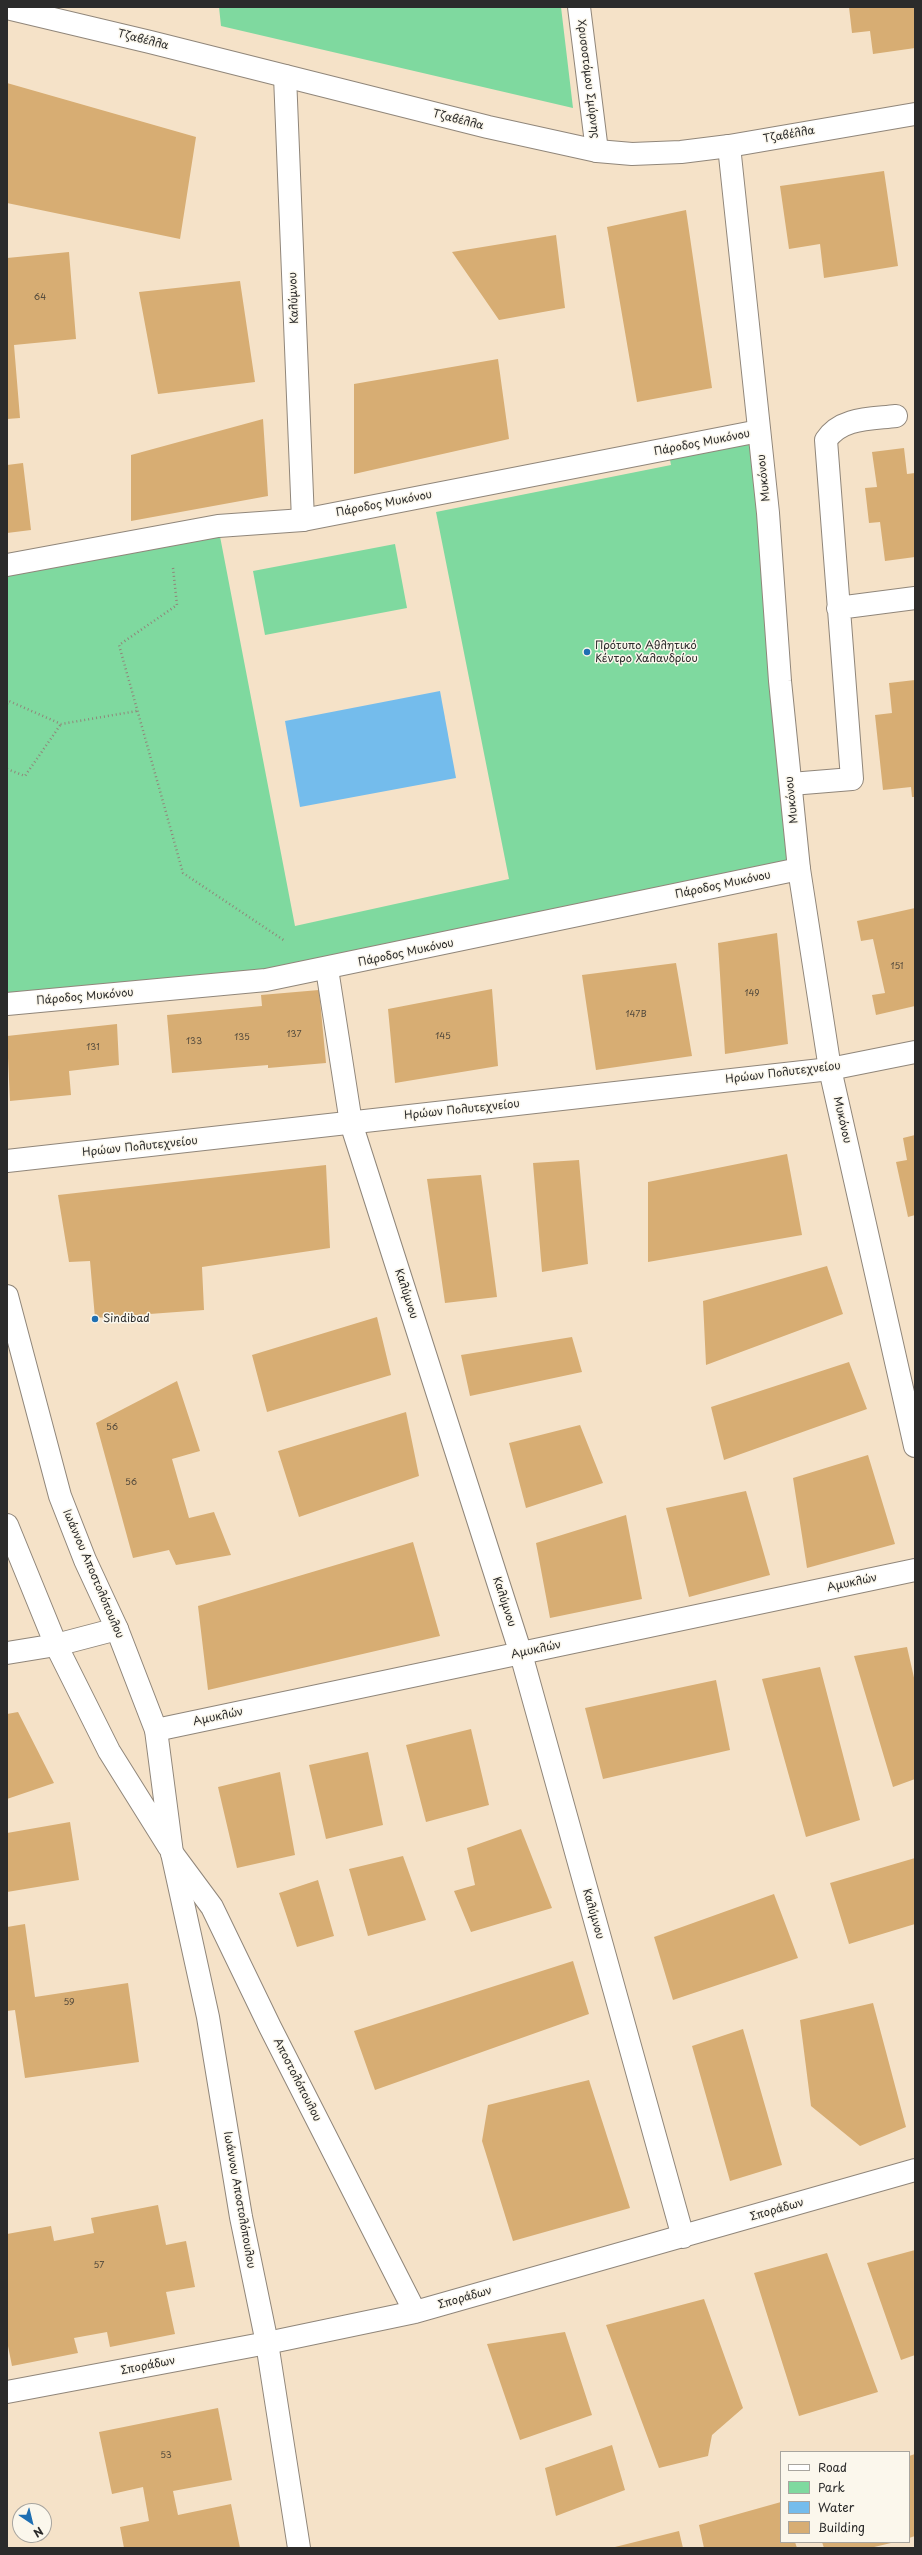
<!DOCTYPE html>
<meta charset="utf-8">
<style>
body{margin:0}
#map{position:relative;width:922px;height:2555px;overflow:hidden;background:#f5e2c8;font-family:"Playpen Sans",sans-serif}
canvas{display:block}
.frame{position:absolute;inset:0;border:8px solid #2b2b2b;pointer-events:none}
.legend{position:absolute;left:780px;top:2451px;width:130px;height:92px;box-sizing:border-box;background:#fbf7ec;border:1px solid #a8a59f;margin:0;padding:5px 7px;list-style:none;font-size:12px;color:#2b2b2b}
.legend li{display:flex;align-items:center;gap:8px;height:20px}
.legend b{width:20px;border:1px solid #a8a59f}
.north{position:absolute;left:12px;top:2503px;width:40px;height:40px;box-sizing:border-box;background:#fbf7ec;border:1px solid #a8a59f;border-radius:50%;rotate:145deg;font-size:11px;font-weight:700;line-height:16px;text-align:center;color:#2b2b2b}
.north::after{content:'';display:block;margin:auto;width:14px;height:18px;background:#1f6fb2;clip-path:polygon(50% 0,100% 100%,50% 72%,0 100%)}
</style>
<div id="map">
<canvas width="922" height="2555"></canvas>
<div class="frame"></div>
<ul class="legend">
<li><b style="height:5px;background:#fff"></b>Road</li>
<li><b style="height:11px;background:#7fd99f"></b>Park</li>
<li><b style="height:11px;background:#74bcec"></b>Water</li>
<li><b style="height:11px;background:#d7ad73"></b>Building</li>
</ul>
<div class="north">N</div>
</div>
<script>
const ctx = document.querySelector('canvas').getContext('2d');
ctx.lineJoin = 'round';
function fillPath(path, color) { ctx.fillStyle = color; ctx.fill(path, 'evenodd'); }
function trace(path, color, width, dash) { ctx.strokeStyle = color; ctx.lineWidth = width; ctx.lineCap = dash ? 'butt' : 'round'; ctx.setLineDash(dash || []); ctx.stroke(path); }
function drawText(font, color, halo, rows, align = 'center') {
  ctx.font = font + ' "Playpen Sans",sans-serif'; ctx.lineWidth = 3; ctx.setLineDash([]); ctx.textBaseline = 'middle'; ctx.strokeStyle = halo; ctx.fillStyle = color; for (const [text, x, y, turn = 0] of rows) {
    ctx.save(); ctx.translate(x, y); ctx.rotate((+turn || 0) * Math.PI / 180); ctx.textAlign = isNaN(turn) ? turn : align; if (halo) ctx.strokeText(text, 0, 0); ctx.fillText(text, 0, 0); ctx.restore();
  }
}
fillPath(new Path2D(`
 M219,7H561L573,108L221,26Z
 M759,431L799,869L327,969L7,1003V565L218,526L295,926L509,879L436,512L671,465L668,449Z
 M395,544L407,608L265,635L253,571Z`), '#7fd99f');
fillPath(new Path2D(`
 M440,691L456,778L300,807L285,721Z`), '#74bcec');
fillPath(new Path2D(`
 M849,7H915V48L873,54L870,31L852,33Z
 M7,83L196,137L180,239L7,203Z
 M884,171L898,266L824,278L820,244L789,249L780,186Z
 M686,210L712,388L637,402L607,227Z
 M556,235L565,308L499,320L452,252Z
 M69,252L76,339L14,345L20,418L7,419V258Z
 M240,281L255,382L158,394L139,292Z
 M498,359L509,439L354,474V384Z
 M263,419L268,496L131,521V455Z
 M904,448L907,474L915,473V557L885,561L880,522L869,523L865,488L877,487L872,452Z
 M23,463L31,530L7,533V465Z
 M915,680V797H912L911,787L883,790L875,715L892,713L889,683Z
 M915,908V1006L876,1015L872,995L885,993L873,939L861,941L857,921Z
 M777,933L788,1044L725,1054L718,943Z
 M676,963L692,1056L596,1070L582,975Z
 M492,989L498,1066L395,1083L388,1009Z
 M319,990L326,1063L268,1068V1065L172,1073L167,1015L262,1006L261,995Z
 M117,1024L119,1065L69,1071L71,1095L10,1101L7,1036Z
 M915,1135V1215L908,1217L896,1162L907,1160L903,1138Z
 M787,1154L802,1235L648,1262V1182Z
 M579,1160L588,1264L542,1272L533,1163Z
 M326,1165L330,1248L202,1267L204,1310L95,1318L90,1261L69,1262L58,1195Z
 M481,1175L497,1297L445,1303L427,1179Z
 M827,1266L843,1314L706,1365L703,1301Z
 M377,1317L391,1375L267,1412L252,1355Z
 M572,1337L582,1372L470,1396L461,1355Z
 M849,1362L867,1409L724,1460L711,1407Z
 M177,1381L200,1451L172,1459L189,1518L214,1512L231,1555L176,1565L169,1550L133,1558L96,1423Z
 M406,1412L419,1476L299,1517L278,1451Z
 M580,1425L603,1483L526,1508L509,1443Z
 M868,1455L895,1544L807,1568L793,1478Z
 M746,1491L770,1575L689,1597L666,1508Z
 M626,1515L642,1599L550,1618L536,1543Z
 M413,1542L440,1636L208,1690L198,1606Z
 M907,1647L915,1682V1779L893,1787L854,1656Z
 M820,1667L860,1820L806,1837L762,1679Z
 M716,1680L730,1750L603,1779L585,1708Z
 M18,1712L54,1783L7,1799V1714Z
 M471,1729L489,1805L426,1822L406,1745Z
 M368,1752L383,1825L326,1839L309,1765Z
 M280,1772L295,1855L237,1868L218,1787Z
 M70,1822L79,1880L7,1892V1833Z
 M521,1829L552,1908L471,1932L454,1891L475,1885L467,1848Z
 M403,1856L426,1920L368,1936L349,1869Z
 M915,1858V1924L849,1944L830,1883Z
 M318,1880L334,1936L297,1947L279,1893Z
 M774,1894L798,1958L673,2000L654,1937Z
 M25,1924L35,1997L128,1983L139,2062L25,2078L15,2010L7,2011V1927Z
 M573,1961L589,2014L375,2090L354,2031Z
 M873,2003L906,2127L860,2146L811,2106L800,2020Z
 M743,2029L782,2165L730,2181L692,2046Z
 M589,2080L630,2208L513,2241L482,2141L488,2105Z
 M158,2205L166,2245L186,2241L195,2287L166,2292L175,2334L110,2347L107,2332L74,2338L78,2353L12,2366L7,2341V2234L51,2226L54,2241L94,2233L91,2218Z
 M915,2250V2355L901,2360L867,2263Z
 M827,2253L878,2392L799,2416L754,2273Z
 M704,2299L743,2408L712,2435L708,2456L659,2468L606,2325Z
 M565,2332L592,2415L520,2440L487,2344Z
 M218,2408L232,2480L173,2491L178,2515L231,2504L240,2548H124L120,2527L149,2521L143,2487L112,2494L99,2432Z
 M612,2445L625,2490L556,2516L545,2468Z
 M915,2454V2536L909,2538V2456Z
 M781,2502V2542H795L797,2548H704L699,2525Z
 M679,2531L683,2548H615V2547Z
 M822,2542H891V2543L870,2548H824Z`), '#d7ad73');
const service = new Path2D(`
 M838,608L915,598
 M791,784L852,779L826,440C841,417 872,419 896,416`);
const pedestrian = new Path2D(`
 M7,565L218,526L303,520L759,431
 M7,1004L266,980L799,869`);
const minor = new Path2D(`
 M579,7L597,151
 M285,76L303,520
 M729,146L768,513L780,681L799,869L830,1069L915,1446
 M327,969L351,1123L521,1654L683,2237
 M7,1653L56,1645L117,1629
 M156,1730L915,1570
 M172,1853L212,1907L270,2027L415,2312
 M7,2392L267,2343L415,2312L915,2170`);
const tertiary = new Path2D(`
 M7,8L150,42L488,127L597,151L632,154L681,152L729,146L915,114
 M7,1161L830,1069L915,1052
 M7,1296L60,1496L85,1560L117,1629L156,1730L172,1853L208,2017L241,2217L267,2343L299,2548
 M7,1525L56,1645L109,1751L169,1847`);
trace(service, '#90867a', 24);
trace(pedestrian, '#90867a', 24);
trace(minor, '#90867a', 24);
trace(tertiary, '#90867a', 24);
trace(new Path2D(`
 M173,568L177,605L119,645L183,873L285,941
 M7,704L9,701L61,724L137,711
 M7,769L25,776L61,724`), '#90867a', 2.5, [1, 3]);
trace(service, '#fff', 22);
trace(pedestrian, '#fff', 22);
trace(minor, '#fff', 22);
trace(tertiary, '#fff', 22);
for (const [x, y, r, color] of [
 [587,652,4,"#1f6fb2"],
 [95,1319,4,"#1f6fb2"]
]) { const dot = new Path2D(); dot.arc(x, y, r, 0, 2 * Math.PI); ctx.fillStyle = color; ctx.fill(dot); trace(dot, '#fbf7ec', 1.5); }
drawText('9px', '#564c3d', null, [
 ["64",40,298],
 ["151",897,967],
 ["149",752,994],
 ["147Β",636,1015],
 ["137",294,1035],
 ["145",443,1037],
 ["135",242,1038],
 ["133",194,1042],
 ["131",93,1048],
 ["56",112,1428],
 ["56",131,1483],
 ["59",69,2003],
 ["57",99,2266],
 ["53",166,2456]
]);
drawText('11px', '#2b2b2b', '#fbf7ec', [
 ["Τζαβέλλα",143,40,14],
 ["Χρυσοστόμου Σμύρνης",588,79,83],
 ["Τζαβέλλα",458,120,14],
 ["Τζαβέλλα",789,135,-10],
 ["Καλύμνου",294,298,-92],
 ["Πάροδος Μυκόνου",702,443,-11],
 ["Μυκόνου",764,478,-96],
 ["Πάροδος Μυκόνου",384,504,-11],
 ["Μυκόνου",792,800,-96],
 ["Πάροδος Μυκόνου",723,885,-12],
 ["Πάροδος Μυκόνου",406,953,-12],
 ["Πάροδος Μυκόνου",85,997,-5],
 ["Ηρώων Πολυτεχνείου",783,1073,-7],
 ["Ηρώων Πολυτεχνείου",462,1110,-6],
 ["Μυκόνου",842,1120,77],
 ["Ηρώων Πολυτεχνείου",140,1147,-6],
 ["Καλύμνου",406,1294,72],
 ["Ιωάννου Αποστολόπουλου",93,1574,67],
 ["Αμυκλών",852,1583,-12],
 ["Καλύμνου",504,1602,72],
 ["Αμυκλών",536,1650,-12],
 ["Αμυκλών",218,1717,-12],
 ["Καλύμνου",593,1914,74],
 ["Αποστολόπουλου",297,2080,63],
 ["Ιωάννου Αποστολόπουλου",239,2200,80],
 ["Σποράδων",777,2210,-16],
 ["Σποράδων",465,2298,-16],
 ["Σποράδων",148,2366,-11]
]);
drawText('11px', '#2b2b2b', '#fbf7ec', [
 ["Πρότυπο Αθλητικό",595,646],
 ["Κέντρο Χαλανδρίου",595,659],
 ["Sindibad",103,1319]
], 'left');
</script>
